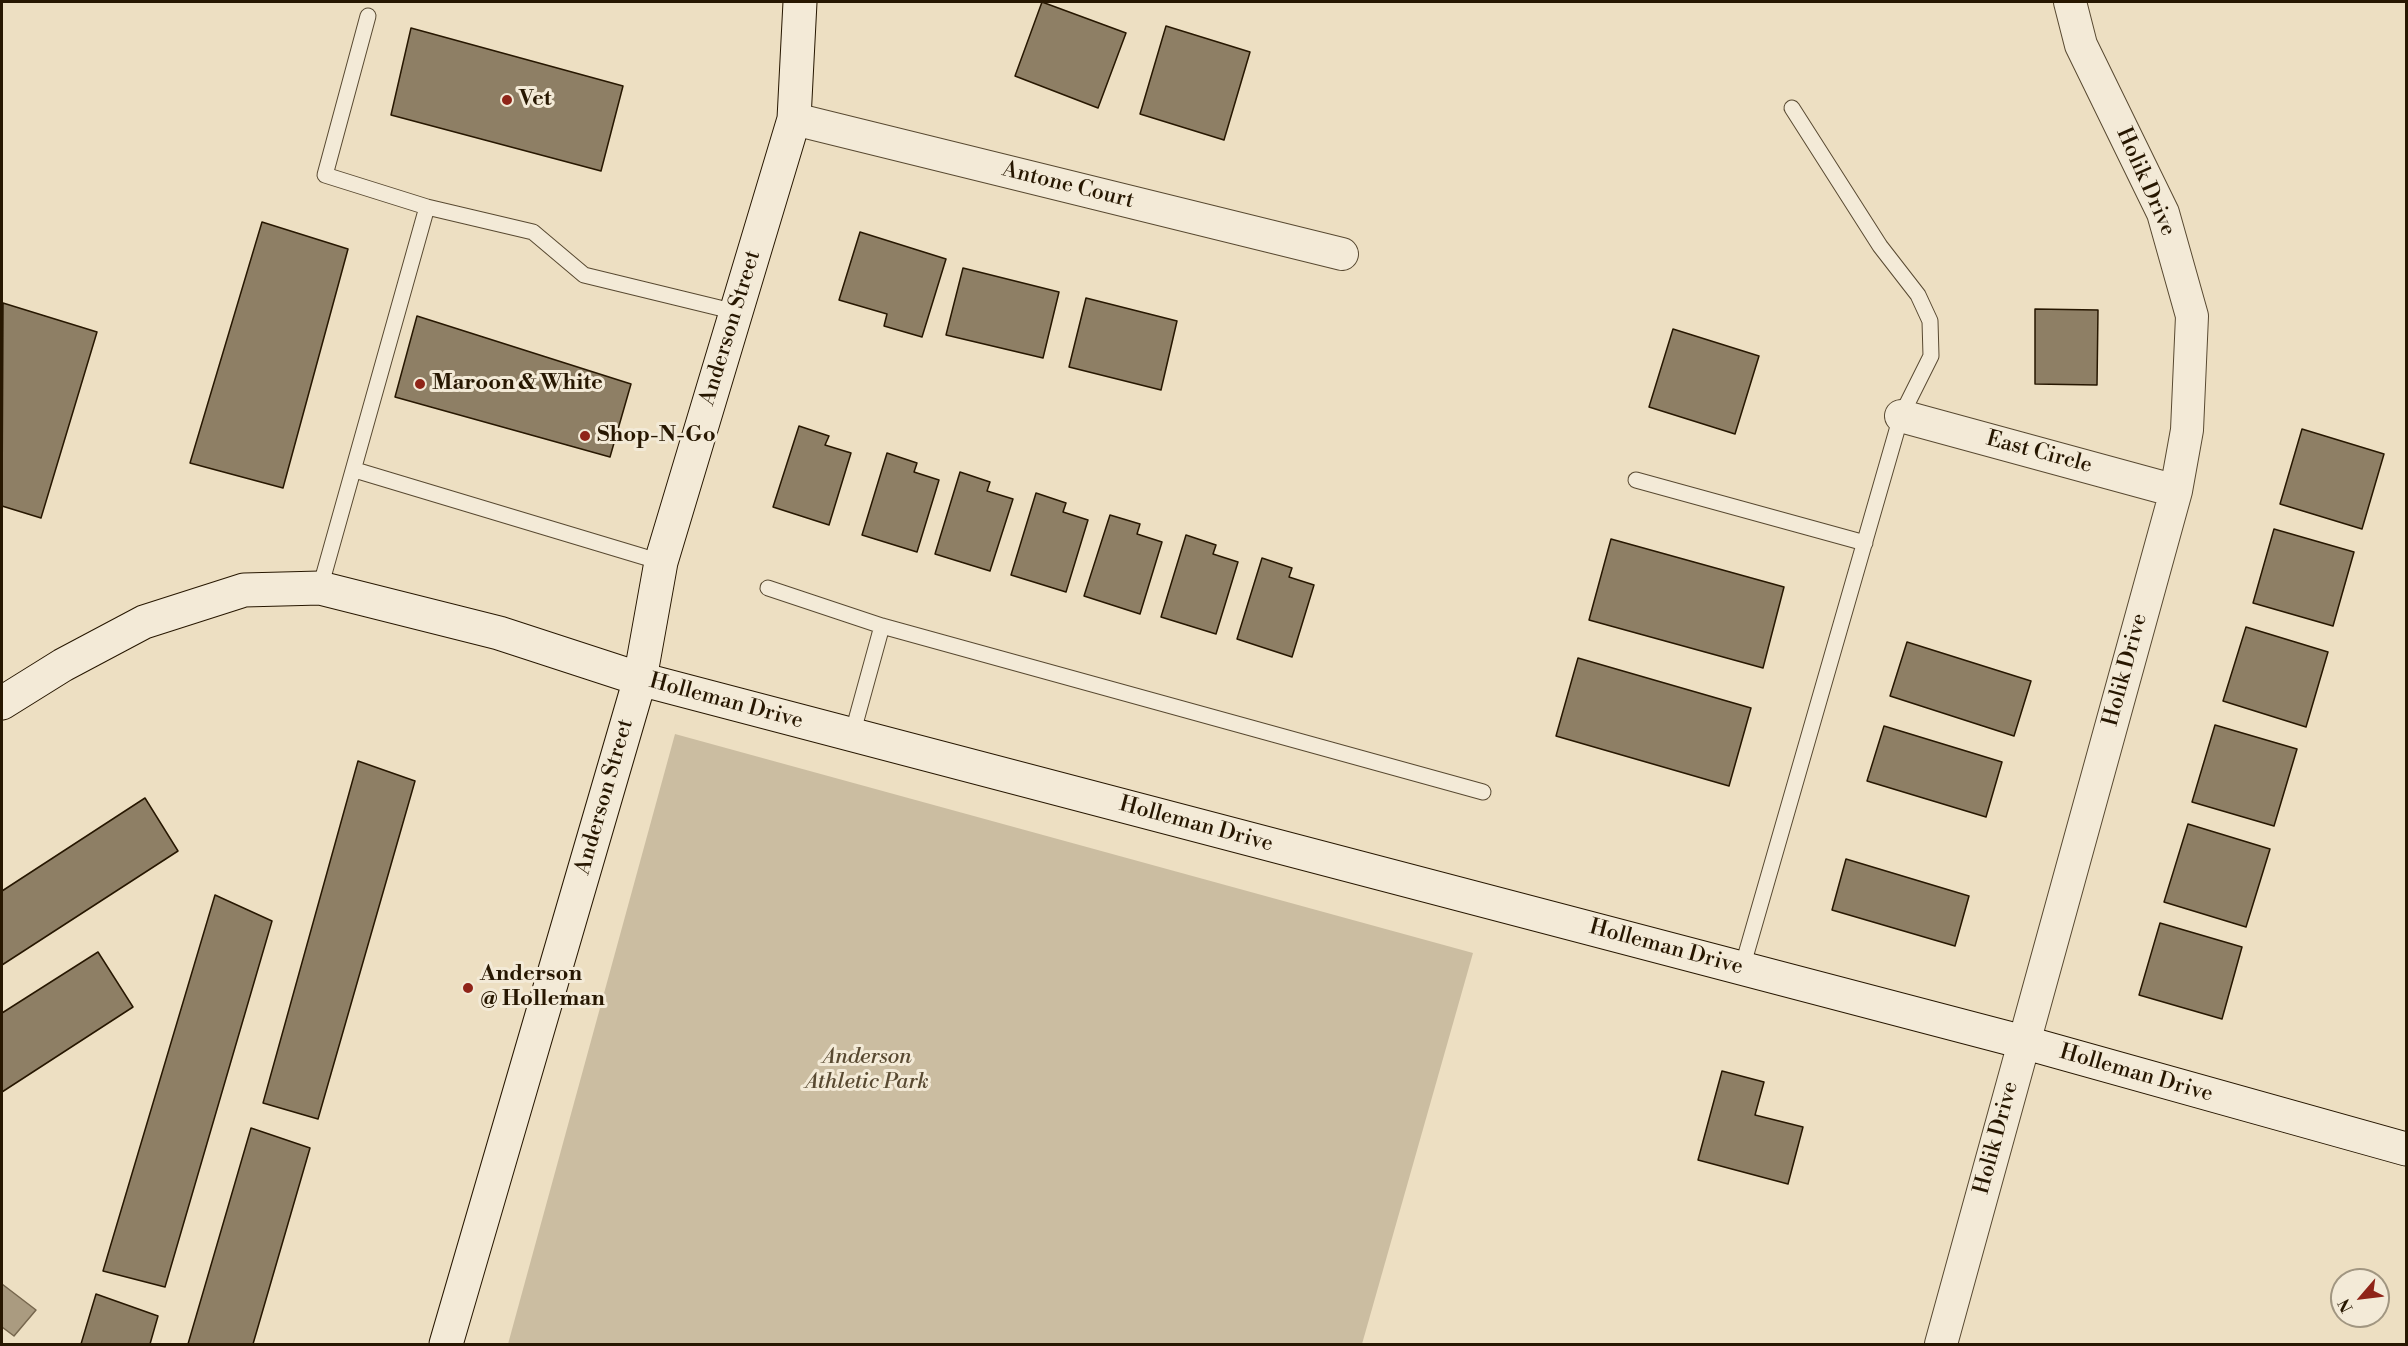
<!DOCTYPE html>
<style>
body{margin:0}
#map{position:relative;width:2408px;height:1346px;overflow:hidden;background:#eddfc2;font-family:"Libre Bodoni",serif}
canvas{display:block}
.frame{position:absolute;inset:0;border:3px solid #271701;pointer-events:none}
.north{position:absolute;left:2330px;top:1268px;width:60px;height:60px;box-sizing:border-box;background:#f3ead7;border:2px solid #a19681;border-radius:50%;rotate:242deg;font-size:16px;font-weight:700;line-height:24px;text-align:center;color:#271701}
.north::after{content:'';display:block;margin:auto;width:21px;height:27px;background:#8f2418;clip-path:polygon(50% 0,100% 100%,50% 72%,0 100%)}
</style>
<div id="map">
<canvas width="2408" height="1346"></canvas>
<div class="frame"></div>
<div class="north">N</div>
</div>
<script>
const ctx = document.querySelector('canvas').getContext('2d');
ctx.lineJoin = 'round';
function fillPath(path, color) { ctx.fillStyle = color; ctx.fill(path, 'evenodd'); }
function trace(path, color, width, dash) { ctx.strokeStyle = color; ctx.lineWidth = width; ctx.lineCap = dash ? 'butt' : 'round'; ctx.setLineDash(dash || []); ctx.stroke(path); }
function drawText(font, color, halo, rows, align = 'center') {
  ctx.font = font + ' "Libre Bodoni",serif'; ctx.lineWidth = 6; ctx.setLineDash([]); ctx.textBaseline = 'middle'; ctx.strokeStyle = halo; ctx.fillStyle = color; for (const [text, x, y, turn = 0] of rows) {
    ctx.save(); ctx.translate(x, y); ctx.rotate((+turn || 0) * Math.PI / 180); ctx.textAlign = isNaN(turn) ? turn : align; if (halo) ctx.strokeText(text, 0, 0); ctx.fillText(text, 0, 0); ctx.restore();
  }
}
fillPath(new Path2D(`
 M675,734L1473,953L1362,1344H508Z`), '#cbbda1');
const water = new Path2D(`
 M2,1284L36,1310L14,1336L2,1327Z`);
fillPath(water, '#aa9b80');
trace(water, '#76664d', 1.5);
const building = new Path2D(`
 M1042,2L1126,33L1098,108L1015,76Z
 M1166,26L1250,52L1224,140L1140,114Z
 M411,28L623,86L601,171L391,115Z
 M262,222L348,249L283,488L190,463Z
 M860,232L946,259L922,337L884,326L887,314L839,300Z
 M963,268L1059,292L1043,358L946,335Z
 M1086,298L1177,321L1161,390L1069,367Z
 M3,303L97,332L41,518L2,506Z
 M2035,309L2098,310L2097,385L2035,384Z
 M417,316L631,384L610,457L395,397Z
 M1673,329L1759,356L1735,434L1649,407Z
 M799,426L829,436L825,445L851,453L829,525L773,507Z
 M2302,429L2384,454L2362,529L2280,504Z
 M887,453L917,463L914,472L939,480L917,552L862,535Z
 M960,472L990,482L987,491L1013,499L990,571L935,554Z
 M1036,493L1066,503L1063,512L1088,520L1066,592L1011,575Z
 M1110,515L1140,524L1137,534L1162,542L1140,614L1084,596Z
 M2274,529L2354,552L2333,626L2253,603Z
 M1186,535L1216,545L1213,554L1238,562L1216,634L1161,617Z
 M1611,539L1784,587L1763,668L1589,620Z
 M1262,558L1292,568L1289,577L1314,585L1292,657L1237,639Z
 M2246,627L2328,652L2306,727L2223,701Z
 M1907,642L2031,681L2014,736L1890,696Z
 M1578,658L1751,708L1729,786L1556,736Z
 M2215,725L2297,749L2274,826L2192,802Z
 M1884,726L2002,762L1986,817L1867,781Z
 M358,761L415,781L318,1119L263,1103Z
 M145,798L178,851L2,965V891Z
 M2188,824L2270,849L2246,927L2164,902Z
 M1846,859L1969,896L1955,946L1832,910Z
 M215,895L272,921L165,1287L103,1271Z
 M2160,923L2242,947L2222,1019L2139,995Z
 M98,952L133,1007L2,1092V1013Z
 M1722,1071L1764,1082L1755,1115L1803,1127L1788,1184L1698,1160Z
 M251,1128L310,1148L253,1344H188Z
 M96,1294L158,1316L150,1344H81Z`);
fillPath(building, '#8e7f65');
trace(building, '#271701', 1.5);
const lane = new Path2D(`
 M368,16L325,175L427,207L533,232L584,275L736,312
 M355,470L661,562
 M1636,480L1865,543
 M320,588L427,207
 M768,588L882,626L1483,792
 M852,735L882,626
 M1742,968L1901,416L1931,356L1930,321L1918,295L1880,246L1792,108`);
const street = new Path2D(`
 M794,119L1342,254
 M1901,416L2176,491
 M1941,1344L2176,491L2187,430L2192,316L2163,213L2081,45L2070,2`);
const secondary = new Path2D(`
 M2,703L63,665L144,622L244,590L320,588L499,633L640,679L2023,1042L2406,1149
 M446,1344L640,679L661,562L794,119L800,2`);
trace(lane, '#584931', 17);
trace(street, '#584931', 34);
trace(secondary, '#271701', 35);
trace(lane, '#f3ead7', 15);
trace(street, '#f3ead7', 32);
trace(secondary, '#f3ead7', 33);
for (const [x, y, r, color] of [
 [507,100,6,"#8f2418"],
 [420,384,6,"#8f2418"],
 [585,436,6,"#8f2418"],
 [468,988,6,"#8f2418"]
]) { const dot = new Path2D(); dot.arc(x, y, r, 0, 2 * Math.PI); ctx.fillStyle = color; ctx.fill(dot); trace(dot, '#f3ead7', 2); }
drawText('bold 22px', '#271701', '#f3ead7', [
 ["Vet",519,100],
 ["Maroon & White",432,384],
 ["Shop-N-Go",597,436],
 ["Anderson",480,975],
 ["@ Holleman",480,1000]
], 'left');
drawText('22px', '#271701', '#f3ead7', [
 ["Holik Drive",2145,182,66],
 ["Antone Court",1068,186,14],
 ["Anderson Street",731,328,-73],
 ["East Circle",2039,453,15],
 ["Holik Drive",2126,670,-75],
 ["Holleman Drive",726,702,15],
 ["Anderson Street",605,797,-74],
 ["Holleman Drive",1196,825,15],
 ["Holleman Drive",1666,948,15],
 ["Holleman Drive",2136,1074,16],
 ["Holik Drive",1997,1138,-75]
]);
drawText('italic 22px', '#584931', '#f3ead7', [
 ["Anderson",867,1058],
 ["Athletic Park",867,1083]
]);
</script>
